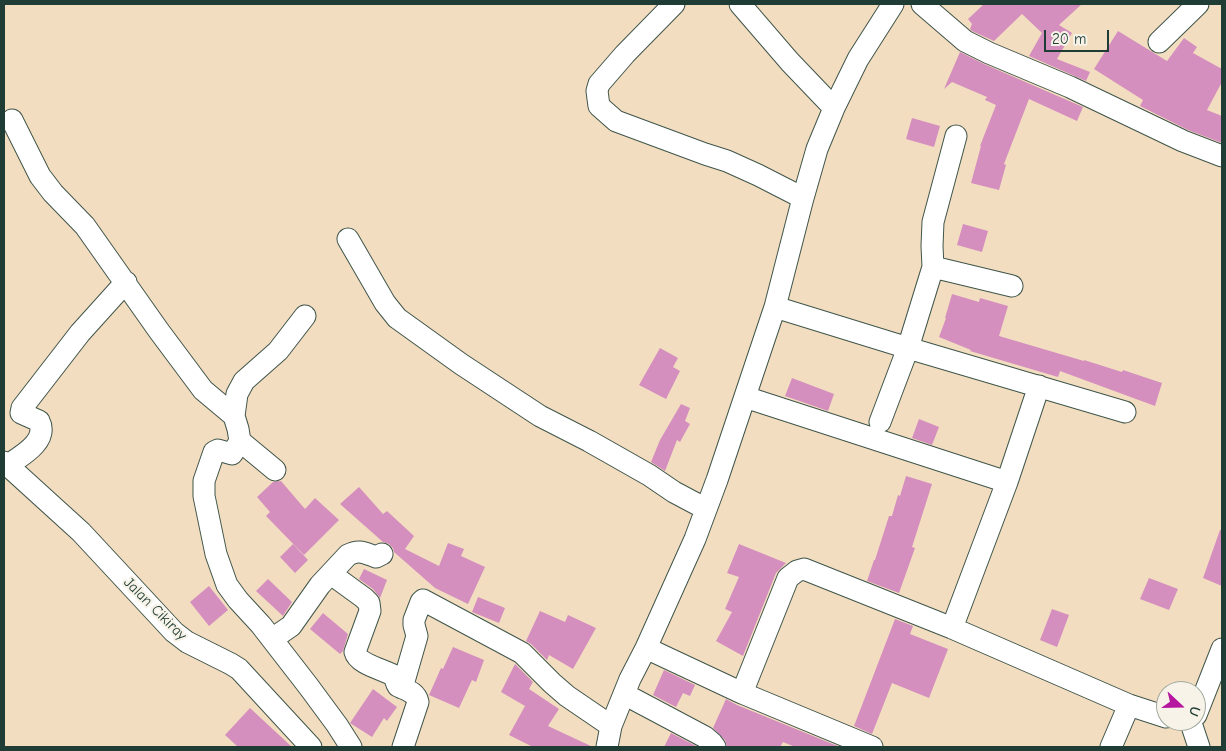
<!DOCTYPE html>
<style>
body{margin:0}
#map{position:relative;width:1226px;height:751px;overflow:hidden;background:#f3ddc0;font-family:"Comic Neue",sans-serif}
canvas{display:block}
.frame{position:absolute;inset:0;border:5px solid #1f3d34;pointer-events:none}
.north{position:absolute;left:1156px;top:681px;width:50px;height:50px;box-sizing:border-box;background:#f7f3e8;border:1px solid #a1aaa0;border-radius:50%;rotate:111deg;font-size:14px;font-weight:700;line-height:20px;text-align:center;color:#1f3d34}
.north::after{content:'';display:block;margin:auto;width:18px;height:22px;background:#b5179e;clip-path:polygon(50% 0,100% 100%,50% 72%,0 100%)}
.scale{position:absolute;left:1044px;top:30px;width:65px;height:22px;box-sizing:border-box;border:2px solid #1f3d34;border-top:0;padding-left:6px;font-size:15px;line-height:18px;white-space:nowrap;color:#1f3d34;-webkit-text-stroke:4px #f7f3e8;paint-order:stroke}
</style>
<div id="map">
<canvas width="1226" height="751"></canvas>
<div class="frame"></div>
<div class="north">U</div>
<div class="scale">20 m</div>
</div>
<script>
const ctx = document.querySelector('canvas').getContext('2d');
ctx.lineJoin = 'round';
function fillPath(path, color) { ctx.fillStyle = color; ctx.fill(path, 'evenodd'); }
function trace(path, color, width, dash) { ctx.strokeStyle = color; ctx.lineWidth = width; ctx.lineCap = dash ? 'butt' : 'round'; ctx.setLineDash(dash || []); ctx.stroke(path); }
function drawText(font, color, halo, rows, align = 'center') {
  ctx.font = font + ' "Comic Neue",sans-serif'; ctx.lineWidth = 4.5; ctx.setLineDash([]); ctx.textBaseline = 'middle'; ctx.strokeStyle = halo; ctx.fillStyle = color; for (const [text, x, y, turn = 0] of rows) {
    ctx.save(); ctx.translate(x, y); ctx.rotate((+turn || 0) * Math.PI / 180); ctx.textAlign = isNaN(turn) ? turn : align; if (halo) ctx.strokeText(text, 0, 0); ctx.fillText(text, 0, 0); ctx.restore();
  }
}
fillPath(new Path2D(`
 M984,4H1082L1059,25L1072,33L1057,59L1090,72L1086,81L1029,56L1042,33L1022,14L994,41L972,31L970,29L972,24L968,19Z
 M1118,31L1167,61L1184,38L1197,47L1193,53L1222,69V82L1207,110L1222,116V143L1188,130L1140,106L1143,100L1094,69Z
 M960,52L984,64L1083,107L1077,121L1029,99L1004,164L1006,165L999,190L971,183L981,146H980L996,105L985,100L987,97L952,82L944,89Z
 M912,118L940,126L934,147L906,139Z
 M963,224L988,231L982,252L957,245Z
 M952,294L979,302L980,298L1008,306L999,336L1084,361V360L1122,372L1123,370L1162,383L1155,406L1060,371L1058,377L970,351L971,350L939,337L946,318H945Z
 M660,348L678,358L673,367L680,371L666,399L639,385Z
 M792,378L834,394L828,411L785,396Z
 M681,404L690,408L685,421L690,424L680,442L677,440L665,471L651,462L660,440Z
 M919,419L939,427L932,445L912,438Z
 M906,476L932,484L912,547L915,548L899,593L867,581L874,560H875L889,516H892L898,495L900,496Z
 M281,481L305,509L315,498L339,520L304,555L266,516L270,512L257,497L273,482Z
 M359,487L383,514L387,511L414,536L405,549L439,566L448,543L464,549L461,556L485,567L468,604L435,588L394,552L393,548L389,544L383,542L340,504Z
 M1220,530H1222V586L1203,578Z
 M293,544L308,560L295,573L280,557Z
 M739,544L786,563L776,573L743,656L716,641L732,612L725,609L739,577L727,573Z
 M364,569L387,580L380,598L373,589L359,579Z
 M1149,578L1178,589L1169,610L1140,599Z
 M268,579L292,602L283,616L256,591Z
 M209,586L228,610L209,626L190,602Z
 M478,597L505,608L499,623L472,612Z
 M1052,609L1069,615L1057,647L1040,640Z
 M540,611L565,622L568,615L596,628L573,669L549,655L547,660L531,644L526,641Z
 M323,613L348,634L343,651L340,654L310,629Z
 M895,619L913,626L910,634L948,649L929,698L892,683L872,734L854,726Z
 M453,647L484,660L476,682L472,680L459,708L429,695L441,668L443,669Z
 M515,664L533,682L529,689L559,709L548,726L593,747H533L509,735L525,706L501,692Z
 M664,670L695,685L690,696L683,693L676,707L653,695Z
 M373,689L397,707L387,721L384,718L372,737L350,723Z
 M726,699L737,705L840,747H795L783,742L780,747H727L725,740L713,728Z
 M250,708L292,747H238L225,735Z
 M671,733L698,747H664Z`), '#d48fbe');
const minor = new Path2D(`
 M674,4L625,54L599,84L597,91L599,106L616,121L705,154L727,161L758,175L803,198
 M740,4L790,62L834,108
 M922,4L965,41L989,53L1070,87L1183,141L1222,156
 M1159,42L1198,4
 M12,120L40,176L53,193L85,226L159,331L203,390L234,416
 M348,239L385,303L397,318L461,364L540,416L589,441L649,475L674,492L706,509
 M933,267L1012,286
 M775,307L908,348L1125,412
 M305,316L278,351L244,381L237,394L234,416L238,429L240,441L232,454L218,450L214,452L204,481V496L216,554L227,585L238,600L261,625L309,687L337,725L351,747
 M745,397L1007,482
 M880,422L908,348L933,267L932,246L933,222L956,136
 M240,441L275,470
 M4,462L81,532L174,632L187,642L231,664L239,669L311,747
 M8,465C21,456 49,441 39,421L21,413L22,408L80,333L126,282
 M331,574L364,598L369,603L370,611L355,652C358,664 382,669 393,675C396,678 395,682 398,686C406,690 416,692 418,702L403,747
 M952,628L1007,482L1039,386
 M272,639L291,626L320,585L348,555C360,549 364,553 376,557L382,554
 M646,648L742,693L872,747
 M402,688L417,636L414,625V620L421,602L423,600L522,653L552,683L567,696L611,726
 M742,693L788,578L797,571L804,569L952,628L1129,705L1111,747
 M624,694L705,737L712,743L715,747
 M1129,705L1166,717
 M1196,715L1222,649
 M1192,726L1199,747
 M607,747L611,726L630,679L646,648L695,539L717,480L775,307L803,198L817,149L834,108L858,59L893,4`);
trace(minor, '#3f5549', 23);
trace(minor, '#fff', 21);
drawText('15px', '#1f3d34', '#f7f3e8', [
 ["Jalan Cikiray",155,609,45]
]);
</script>
